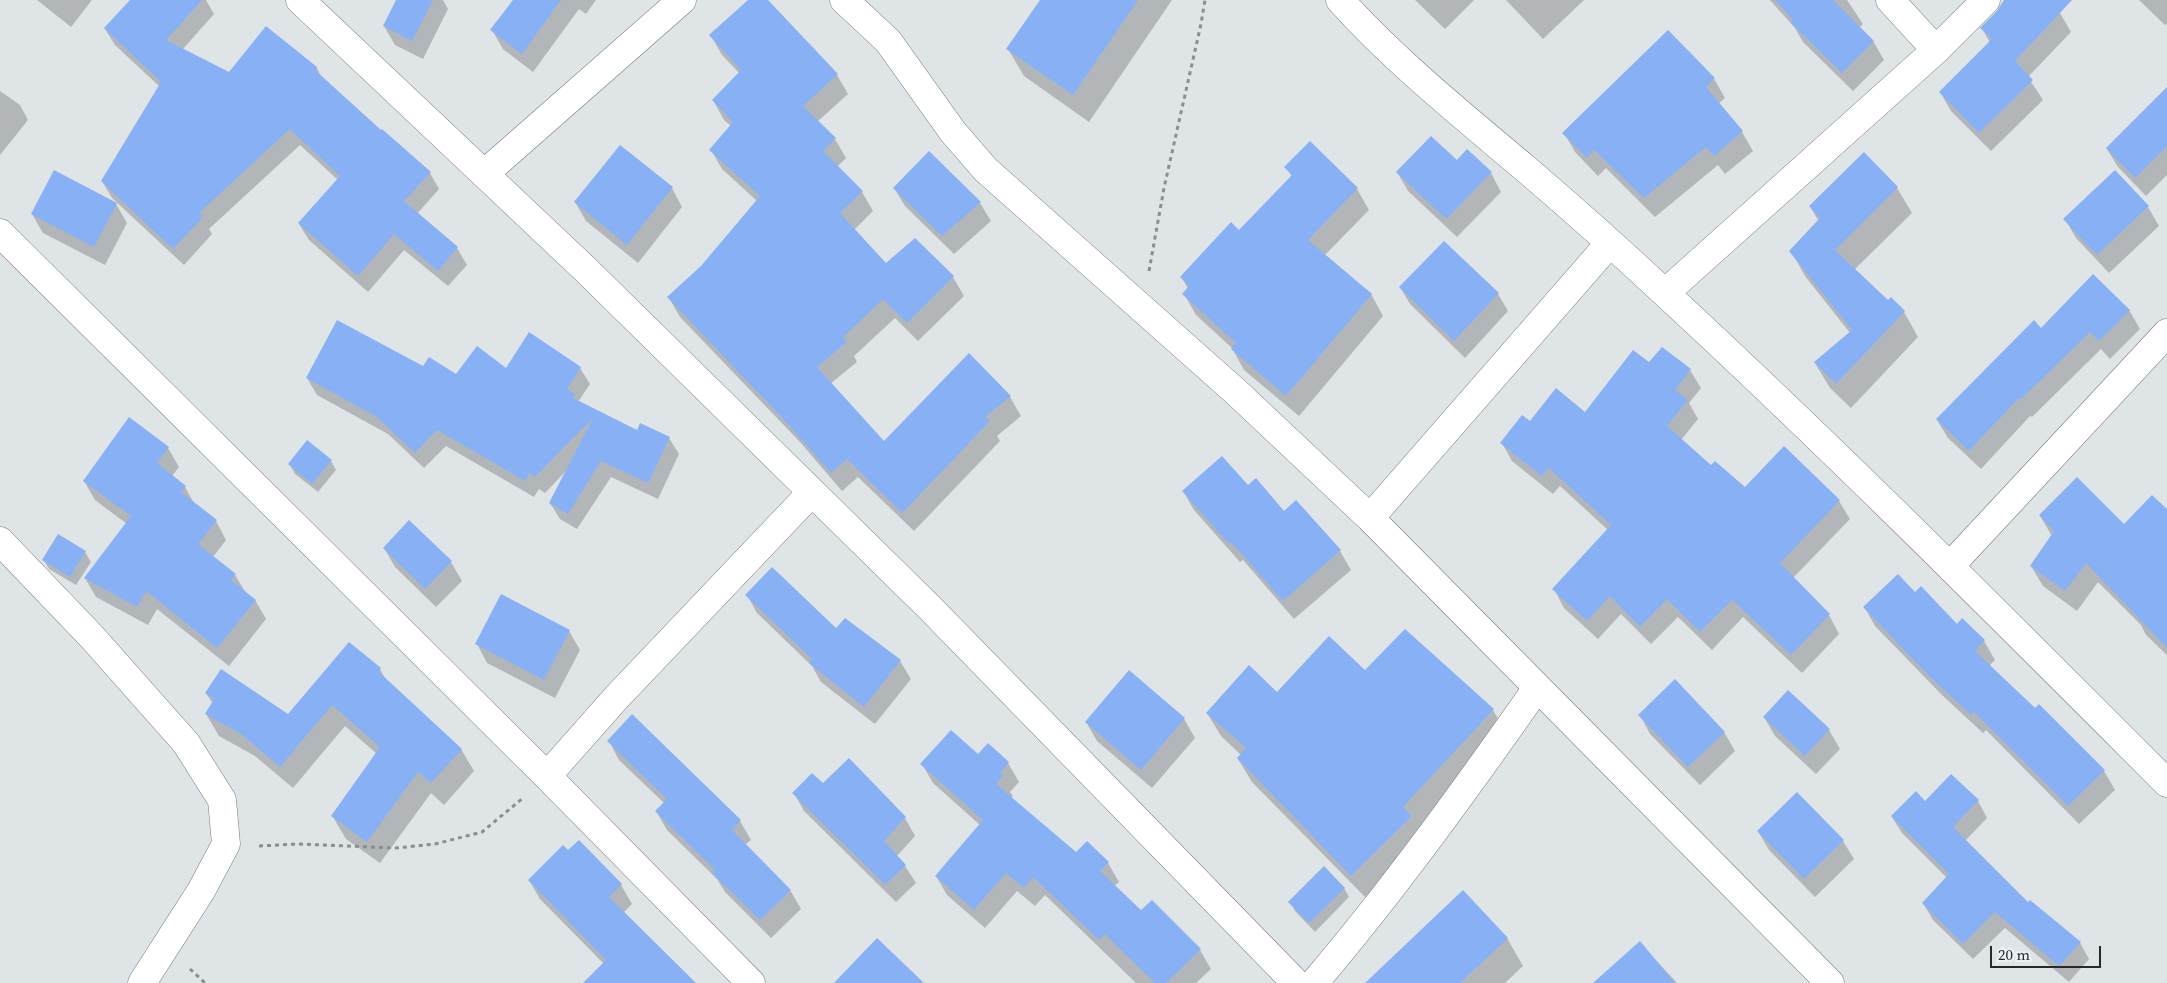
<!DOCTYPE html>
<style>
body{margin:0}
#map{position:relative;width:2167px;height:983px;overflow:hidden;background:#dfe4e7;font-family:"Source Serif 4",serif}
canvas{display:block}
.scale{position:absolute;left:1990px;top:946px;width:111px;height:22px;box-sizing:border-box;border:2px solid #27282a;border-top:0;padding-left:6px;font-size:15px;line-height:18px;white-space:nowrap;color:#27282a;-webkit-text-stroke:4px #edf1f5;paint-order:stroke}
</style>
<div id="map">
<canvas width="2167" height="983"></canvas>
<div class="scale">20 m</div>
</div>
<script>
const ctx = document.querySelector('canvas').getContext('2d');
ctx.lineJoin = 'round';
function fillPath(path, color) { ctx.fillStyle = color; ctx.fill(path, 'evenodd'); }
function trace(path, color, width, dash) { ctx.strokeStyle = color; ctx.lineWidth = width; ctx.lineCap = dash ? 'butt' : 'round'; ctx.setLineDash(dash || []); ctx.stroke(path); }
fillPath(new Path2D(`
 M37,0H92L71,27Z
 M131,0H206L214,14L182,50L230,74L267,28L317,68L322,78L381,132L430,173L439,189L417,214L457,248L467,265L448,286L404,250L368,292L309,240L299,224L338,180L300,145L209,229L212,234L184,265L112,198L102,181L160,87L115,45L105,29Z
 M398,0H443L448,9L423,59L395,45L384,26Z
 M514,0H596L586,14L579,9L533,72L503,49L492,30Z
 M750,0H767L837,75L848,94L817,122L835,139L846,158L837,167L862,192L873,211L854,230L886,265L915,240L953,277L964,296L918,341L895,318L854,356L857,362L830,384L884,443L969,355L1010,397L1021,416L997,436L1000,441L914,531L858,477L842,491L800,442L680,317L669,298L702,267L757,201L722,169L711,150L731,126L724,120L713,100L740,74L722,55L711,36Z
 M1042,0H1172L1089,122L1024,76L1008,49Z
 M1415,0H1474L1445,29Z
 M1506,0H1584L1543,39Z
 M1770,0H1847L1863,24L1859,28L1873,41L1884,60L1853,91L1803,42L1795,28Z
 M2005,0H2045L2060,13L2071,32L2028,77L2043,100L1991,151L1951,111L1940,92L1990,43L1982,28L1998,12Z
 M2139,0H2167V23L2165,25Z
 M1714,79L1725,98L1718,104L1742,132L1753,151L1725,174L1718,165L1655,217L1606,168L1598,176L1575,152L1564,133Z
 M0,91L20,105L28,120L0,155Z
 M2167,104V175L2146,196L2118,167L2107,149Z
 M929,153L980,203L991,221L954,254L905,206L894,188Z
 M1864,154L1897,188L1912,213L1854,270L1888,301L1904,312L1918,337L1851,408L1830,388L1815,363L1850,333L1805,276L1791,251L1819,222L1810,206Z
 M1457,162L1491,173L1501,192L1457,237L1408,191L1397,172Z
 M1286,167L1357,189L1369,210L1325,255L1371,294L1383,316L1299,416L1244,370L1232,348L1196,315L1184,294L1188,289L1182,278L1239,232L1292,177Z
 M2115,171L2148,207L2159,226L2109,273L2076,238L2065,219Z
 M672,188L682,207L638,263L586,221L575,202Z
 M116,204L127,223L105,265L43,233L32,214Z
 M1400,287L1498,294L1508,311L1465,358L1410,304Z
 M2129,310L2140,329L2110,359L2101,349L2032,417L2030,416L1981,469L1948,438L1937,420L2041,329Z
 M1649,364L1690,370L1701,388L1689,403L1698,419L1681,440L1711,467L1745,489L1784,448L1839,501L1850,519L1793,578L1829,615L1839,634L1802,673L1743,617L1712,650L1678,617L1651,644L1621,614L1598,639L1564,608L1554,589L1608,530L1560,486L1553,494L1512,461L1502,443L1530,423L1586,414Z
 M424,368L456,375L507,370L580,368L590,384L578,402L638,431L669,438L679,454L658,499L611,477L577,529L560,519L550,503L566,471L545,493L539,489L534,497L446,446L424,468L388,434L317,395L307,378Z
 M168,448L179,467L172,476L185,487L195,505L216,521L226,540L213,557L235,575L246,593L255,600L266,619L229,666L157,609L148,625L96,597L85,578L127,524L95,500L84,481Z
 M331,461L336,470L318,492L295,474L290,465Z
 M1247,487L1284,513L1296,502L1340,551L1351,570L1294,619L1243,560L1240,562L1194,510L1183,491Z
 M2167,511V655L2146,635L2141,625L2098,582L2077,611L2043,586L2031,566L2052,536L2040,516L2124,526Z
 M409,522L451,562L462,581L436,607L395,567L384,548Z
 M58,536L85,552L91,562L76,585L49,569L44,560Z
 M1915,593L1957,626L1962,620L1984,641L1995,660L1989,666L2104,771L2115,790L2079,824L1986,730L1983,733L1942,695L1875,626L1865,608Z
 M747,595L900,661L911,679L875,724L821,682L812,666L757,613Z
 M569,631L580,650L555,698L487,663L477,644Z
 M380,669L386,680L461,749L474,771L444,805L431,793L380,863L346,839L333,817L377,754L345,726L293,788L255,756L219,736L206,714L213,704L206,693L288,715Z
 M1365,672L1493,710L1506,733L1418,829L1425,841L1366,898L1252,782L1238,759L1241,755L1221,736L1207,713Z
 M1640,715L1724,732L1735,751L1700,785L1650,734Z
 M1764,717L1829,730L1840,749L1816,774L1775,736Z
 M1184,719L1195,738L1152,788L1097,741L1086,722Z
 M609,741L740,821L751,840L745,845L790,890L801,909L771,938L725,892L717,879L667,830L656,811L664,803L619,760Z
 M988,744L1008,763L1019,782L1010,792L1013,796L1011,798L1077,854L1087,843L1108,863L1119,882L1114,886L1141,912L1200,950L1211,969L1196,983H1136L1045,895L1035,906L1017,891L985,928L947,895L936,876L980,825L933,783L922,764L978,755Z
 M849,760L905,818L915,836L897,856L905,866L916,883L896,902L804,811L794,793L823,785Z
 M1978,801L1987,818L1965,841L2029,904L2080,943L2089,959L2069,982L2005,928L1973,959L1933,920L1923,903L1947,878L1902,833L1892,817L1925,802Z
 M1758,831L1843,841L1854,859L1815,897L1769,850Z
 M579,842L621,885L632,904L623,913L695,983H585L604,964L540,899L529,880L568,852Z
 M1344,888L1349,897L1315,932L1295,911L1290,902Z
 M1507,938L1523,966L1505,983H1375Z
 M1640,943L1677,983H1595Z`), '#0003');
fillPath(new Path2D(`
 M130,0H202L166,40L229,72L266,26L317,67L315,70L381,130L382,129L431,172L404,201L458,247L438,271L394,234L358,276L298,223L340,176L290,129L199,213L203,217L173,249L101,181L161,82L104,28Z
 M396,0H433L412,41L383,26Z
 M513,0H561L522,54L490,30Z
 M748,0H768L838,74L803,106L836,138L823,151L863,191L840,213L886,263L915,238L954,276L907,323L883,299L843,337L847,342L817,367L884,441L969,353L1011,396L985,417L990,421L902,513L847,459L831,473L787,423L667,297L701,266L760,196L709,150L733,122L712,100L741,70L709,35Z
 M1040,0H1138L1073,95L1006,49Z
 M1775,0H1833L1874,41L1842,73L1791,23L1793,20Z
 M2004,0H2072L2015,61L2033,80L1979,133L1939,92L1992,39L1980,28L1997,11Z
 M1668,30L1715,78L1706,87L1743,131L1714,156L1706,147L1644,198L1594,150L1587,158L1562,133Z
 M2167,87V146L2135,178L2106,148Z
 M1431,136L1457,160L1467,149L1492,172L1446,219L1396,172Z
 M1310,141L1358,188L1308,240L1372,294L1286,396L1231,349L1236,343L1182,294L1189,286L1180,277L1231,222L1239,230L1292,175L1284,167Z
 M620,145L673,187L627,245L574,202Z
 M929,151L981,202L942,236L893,188Z
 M1864,152L1898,187L1835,250L1888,300L1891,297L1905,311L1836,384L1814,362L1852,330L1789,251L1820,218L1809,206Z
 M54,170L117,203L94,247L31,214Z
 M2115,170L2149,206L2097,255L2063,219Z
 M1444,241L1499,293L1454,341L1399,287Z
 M2093,274L2130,310L2099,341L2090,332L2021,399L2019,398L1969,451L1936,419L2034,320L2041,328Z
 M337,320L423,366L429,357L456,374L477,346L506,368L529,332L581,367L567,389L575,394L573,398L637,430L640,423L670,437L648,483L601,461L568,514L549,503L593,418L535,477L529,473L525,481L437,430L415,453L377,417L306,378Z
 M1662,347L1691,369L1675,390L1688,400L1667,426L1711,465L1715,461L1745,487L1784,446L1840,500L1780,563L1830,614L1791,655L1732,600L1700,632L1667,599L1640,627L1610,596L1587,621L1552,589L1611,525L1549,468L1542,476L1500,443L1522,415L1530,421L1556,388L1585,412L1633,350L1649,362Z
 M129,417L169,447L157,463L186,486L181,492L217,520L198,544L236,574L231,580L256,600L217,648L146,591L137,607L84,578L131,516L83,481Z
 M307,440L332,460L312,484L288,464Z
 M1222,456L1248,485L1256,478L1284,511L1296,500L1341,550L1283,601L1231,542L1229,544L1182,491Z
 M2077,477L2124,524L2152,495L2167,509V648L2086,563L2065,591L2030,566L2054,531L2039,515Z
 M409,520L452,561L425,589L383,548Z
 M58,534L86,551L70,577L42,560Z
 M772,567L836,628L845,618L901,660L864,707L809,663L812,659L745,595Z
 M1898,574L1915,592L1921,586L1957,624L1962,618L1985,640L1975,651L2035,708L2039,704L2105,770L2068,806L1974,712L1971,715L1929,676L1863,607Z
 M501,594L570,630L544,680L475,644Z
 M1405,629L1494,709L1403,807L1412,816L1351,876L1237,758L1246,748L1206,713L1249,665L1277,692L1329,636L1365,670Z
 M349,642L381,668L379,672L462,749L431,783L418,772L367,842L331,816L380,747L332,705L280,767L241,734L205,714L214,699L205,693L221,669L288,714Z
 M1129,670L1185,718L1141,770L1085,722Z
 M1675,679L1725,732L1688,767L1638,715Z
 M1788,690L1830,729L1805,756L1763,717Z
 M632,714L741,820L732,830L791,890L760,920L712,873L715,870L655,811L667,799L607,741Z
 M951,730L978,754L988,743L1009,762L1000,773L1003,776L996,784L1076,852L1087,841L1109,862L1100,871L1141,910L1152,900L1201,949L1166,983H1155L1105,934L1099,940L1033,877L1024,888L1006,873L974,910L935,876L983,820L920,764Z
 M849,758L906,817L884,841L906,865L885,885L792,793L812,773L823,783Z
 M1951,774L1979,800L1953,827L2028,902L2030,900L2081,942L2059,966L1995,912L1963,944L1922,903L1949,874L1891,816L1916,791L1925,801Z
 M1797,792L1844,840L1804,879L1757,831Z
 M579,840L622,884L609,897L696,983H583L606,960L528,880L563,845L568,850Z
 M1324,866L1345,888L1309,923L1288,902Z
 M1463,890L1508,938L1460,983H1365Z
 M877,938L924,983H834Z
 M1640,941L1675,983H1593Z`), '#87b0f5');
const street = new Path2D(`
 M300,0L585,269L930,608L1296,983
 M844,0L888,41L953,132L986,170L1235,391L1370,518L1830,983
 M1340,0C1396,62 1462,115 1526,169C1574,210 1621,252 1667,295C1838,453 2002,618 2167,783
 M1890,0L1936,50
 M484,174L682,0
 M0,233L547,776L751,983
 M1665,293L1936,50L1986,0
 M1370,518L1609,244
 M0,541L92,637L186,743L222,800L226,844L201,891L142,983
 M1950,566L2167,333
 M547,776L616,698L812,492
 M1314,983C1394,889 1466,789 1537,688`);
trace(street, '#75797c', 29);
trace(new Path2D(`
 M1149,271L1164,188L1201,24L1205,0
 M259,846L298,844L396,848L435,844L482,832L523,798
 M190,969L205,983`), '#8a8e90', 3, [4, 4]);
trace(street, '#fff', 28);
</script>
